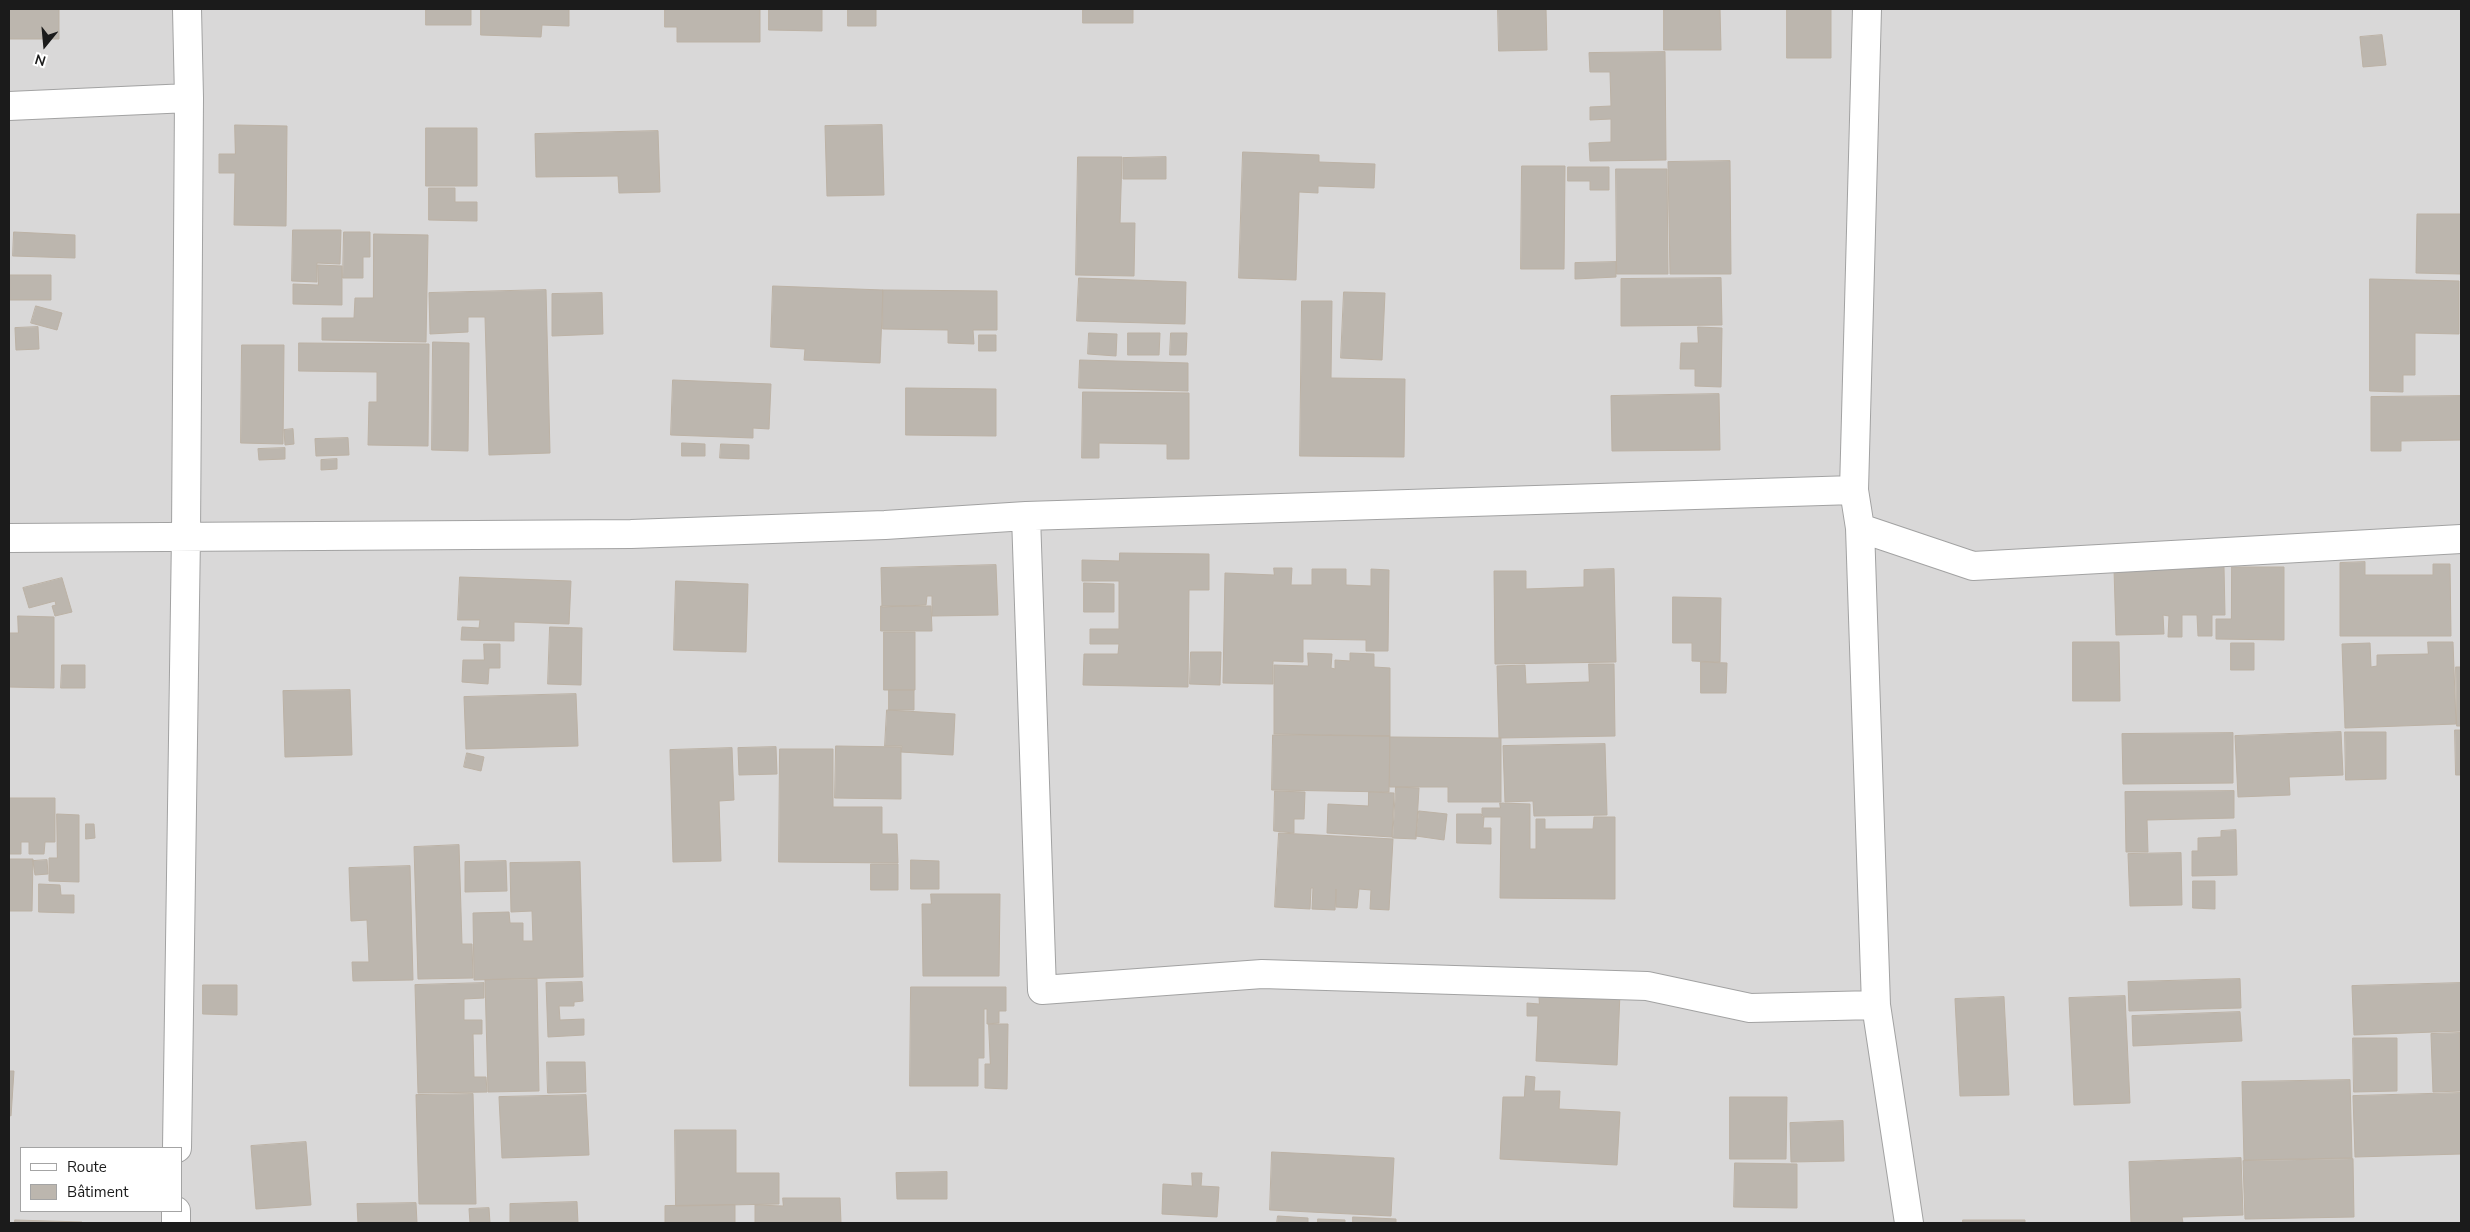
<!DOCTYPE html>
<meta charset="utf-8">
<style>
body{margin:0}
#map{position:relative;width:2470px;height:1232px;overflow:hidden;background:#ece9e1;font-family:"Nunito Sans",sans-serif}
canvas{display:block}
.frame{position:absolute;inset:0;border:10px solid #1b1b1b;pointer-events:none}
.legend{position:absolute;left:20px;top:1147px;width:162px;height:65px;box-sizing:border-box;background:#fff;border:1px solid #a4a4a4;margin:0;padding:6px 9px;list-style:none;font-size:15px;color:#1b1b1b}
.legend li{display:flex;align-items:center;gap:10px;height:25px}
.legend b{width:25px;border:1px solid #a4a4a4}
.north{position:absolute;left:20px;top:20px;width:50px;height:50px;-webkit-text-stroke:4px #fff;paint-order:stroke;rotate:197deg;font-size:14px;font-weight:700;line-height:20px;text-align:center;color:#1b1b1b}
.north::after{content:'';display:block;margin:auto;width:18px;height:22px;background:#1b1b1b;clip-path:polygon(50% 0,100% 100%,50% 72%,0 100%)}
</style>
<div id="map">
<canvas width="2470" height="1232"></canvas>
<div class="frame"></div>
<ul class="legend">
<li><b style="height:6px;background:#fff"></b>Route</li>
<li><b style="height:14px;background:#bcb6ae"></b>Bâtiment</li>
</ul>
<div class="north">N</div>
</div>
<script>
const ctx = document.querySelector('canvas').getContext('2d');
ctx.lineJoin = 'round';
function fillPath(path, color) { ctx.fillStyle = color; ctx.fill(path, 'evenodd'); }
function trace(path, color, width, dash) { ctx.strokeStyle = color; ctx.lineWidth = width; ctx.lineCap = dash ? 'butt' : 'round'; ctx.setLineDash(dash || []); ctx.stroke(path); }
fillPath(new Path2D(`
 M9,9H2461V1223H9ZM21,1148H181V1211H21Z`), '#d9d8d8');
const building = new Path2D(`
 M9,9H59V39H9Z
 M426,9H471V25H426Z
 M481,9H569V26L542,25L541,37L481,35Z
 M665,9H760V42H677V27H665Z
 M769,9H822V31L769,30Z
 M848,9H876V26H848Z
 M1083,9H1133V23H1083Z
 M1498,9H1546L1547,50L1499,51Z
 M1664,9H1720L1721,50H1664Z
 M1787,9H1831V58H1787Z
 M2382,35L2386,65L2363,67L2360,37Z
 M1665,52L1666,160L1590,161L1589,143L1611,142V119L1590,120V107L1611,106L1610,72H1590L1589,53Z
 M235,125L287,126L286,226L234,225L235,173H219V154H235Z
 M882,125L884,195L827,196L825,126Z
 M426,128H477V186H426Z
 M658,131L660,192L619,193L618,176L536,177L535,134Z
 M1243,152L1319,155V162L1375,164L1374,188L1318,186V193L1299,192L1296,280L1239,278Z
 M1078,157H1122L1120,223H1135L1134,276L1076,275Z
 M1166,157V179H1123V158Z
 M1730,161L1731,274H1670L1668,162Z
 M1522,166H1565L1564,269H1521Z
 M1568,167H1609V190H1590V181H1568Z
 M1616,169H1667L1668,274H1617Z
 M429,188H455V202H477V221L429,220Z
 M2461,200V274L2416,273L2417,214H2461Z
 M293,230H341L340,264L317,263V282L292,281Z
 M14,232L75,235V258L13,256Z
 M344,232H370V257H363V278H343Z
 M374,234L428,235L426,342L322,340V318H354L355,298H373Z
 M1616,262V277L1575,279V263Z
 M318,265L342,266V305L293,304V284L318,285Z
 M10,275H51V300H10Z
 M1079,278L1186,282L1185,324L1077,321Z
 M1721,278L1722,325L1621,326V279Z
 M2370,279L2459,281V334L2415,333V375H2403V392L2370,391Z
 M773,286L883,290L880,363L804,360L805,349L771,347Z
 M546,290L550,453L489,455L485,317H468V332L430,334L429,293Z
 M883,290L997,291V330H973L974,344L948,343V330L883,329Z
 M1344,292L1385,293L1382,360L1341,358Z
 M602,293L603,334L552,336V294Z
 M1302,301H1332L1331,378L1405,379L1404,457L1300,456Z
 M36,306L62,313L57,330L31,323Z
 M38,327L39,349L16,350L15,328Z
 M1698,327L1722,328L1721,387L1695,386V369H1680L1681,343H1698Z
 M1089,333L1117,334L1116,356L1088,354Z
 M1128,333H1160L1159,355H1128Z
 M1171,333H1187L1186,355H1170Z
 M979,335H996V351H979Z
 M433,342L469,343L468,451L432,450Z
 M299,343L429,344L428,446L368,445L369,402H377V372L299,371Z
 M242,345H284L283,444L241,443Z
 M1080,360L1188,363V391L1079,388Z
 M673,380L771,384L769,429L753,428V438L671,435Z
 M906,388L996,389V436L906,435Z
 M1083,392L1189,393V459H1167V444L1099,443V458H1082Z
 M1719,394L1720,450L1612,451L1611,396Z
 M2461,396V440L2401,441V451H2371V397Z
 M293,429L294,444L285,445L284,430Z
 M348,438L349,455L316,456L315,439Z
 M682,443L705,444V456H682Z
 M721,444L749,445V459L720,458Z
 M285,448V459L259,460L258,449Z
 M337,459V469L321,470V460Z
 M1120,553L1209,554V590H1189L1188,687L1083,685L1084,654H1118L1119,644H1090V629H1119V581H1082V560L1119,561Z
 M2365,562V575H2433V564H2450L2451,636H2340V563Z
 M996,565L998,615L932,616V596H927L926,605L882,607L881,568Z
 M2224,567L2225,615H2212V636H2198L2197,615H2182V637H2168L2169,616L2163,615L2164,634L2116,635L2114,569Z
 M2232,567H2284V640L2216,639V619H2231Z
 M1274,568H1292L1291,585H1312V569H1346V585L1371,586V569L1389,570L1388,651H1366V640L1303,639V662L1273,661V684L1223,683L1225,573L1274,575Z
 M1614,569L1616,662L1495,664L1494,571H1526V589L1584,587V570Z
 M460,577L571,581L569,624L514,622V641L461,640L462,627L479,628L480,620H458Z
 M62,578L72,612L55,616L52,606L56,605L55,601L29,608L23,588Z
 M676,581L748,584L746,652L674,650Z
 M1084,583L1114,584V612H1084Z
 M1673,597L1721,598L1720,662L1692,661V643H1673Z
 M881,606H931L932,631H881Z
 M18,616L54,617V688L9,687V633H18Z
 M550,627L582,628L581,685L548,684Z
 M884,632H915V690H884Z
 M2073,642H2119L2120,701H2073Z
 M2428,642H2453L2456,724L2345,728L2342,644L2370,643L2371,667L2377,666V655L2428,654Z
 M2231,643H2254V670H2231Z
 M484,644H500V668H489L488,684L462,682L463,660H484Z
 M1191,652H1221L1220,685L1190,684Z
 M1308,653L1332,654L1331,668L1335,669V660L1350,661V653L1374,654V667L1390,668V736L1274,734V665L1308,666Z
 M1701,662L1727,663L1726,693H1701Z
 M1589,664H1614L1615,736L1499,738L1497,666L1525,665L1526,684L1589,682Z
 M62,665H85V688H61Z
 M2456,667H2461V726H2457Z
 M350,690L352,755L285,757L283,691Z
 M889,690H914V710H889Z
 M576,694L578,746L466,749L464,697Z
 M887,710L955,714L953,755L901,752L902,746H885Z
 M2455,730H2461V775H2456Z
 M2341,732L2343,775L2289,777L2290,795L2238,797L2235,736Z
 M2345,732H2386V779L2346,780Z
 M2233,733V783L2123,784L2122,734Z
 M1273,735L1390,736L1389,792L1272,790Z
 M1390,737L1501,738V802H1448V787H1390Z
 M1605,744L1607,815L1534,816L1533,801L1505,802L1503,746Z
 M836,746L901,747V799L835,798Z
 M776,747L777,774L739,775L738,748Z
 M732,748L734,800L719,801L721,861L673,862L670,750Z
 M780,749H833V807H882V834H897L898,863L779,862Z
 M467,753L484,757L481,771L464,767Z
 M1396,787L1419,788L1416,839L1393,838Z
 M1275,791L1305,792L1304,819H1294V833L1274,831Z
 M2234,791V818L2147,820L2148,852H2126L2125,792Z
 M1369,792L1394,793L1392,837L1327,833L1328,804L1368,806Z
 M9,798H55V842H45L44,854H29V842H21V854H9Z
 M1500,803L1530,804V849H1536V819H1545V829H1593L1594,817H1615V899L1500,898L1501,817H1482V808H1500Z
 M1419,811L1447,814L1444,840L1416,836Z
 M57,814L79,815V882L49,881V858H57Z
 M1457,814H1481L1484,817L1483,828H1491V844L1457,843Z
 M86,824H94L95,838L86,839Z
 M2236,830L2237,875L2192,876V851H2198V838L2221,837V831Z
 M1279,833L1393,839L1389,910L1370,909L1371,890L1359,889L1357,908L1336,907V889L1335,910L1312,909L1313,888H1311L1310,909L1275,907Z
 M459,845L462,944H472L473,978L418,979L414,847Z
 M2181,853L2182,905L2130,906L2128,854Z
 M9,859H33L32,911H9Z
 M47,860L48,874L35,875L33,861Z
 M911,860L939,861V889H911Z
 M506,861L507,891L465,892V862Z
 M580,862L583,977L474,980L473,913L509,912L510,923H523V941H533L532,911L511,912L510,863Z
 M871,864H898V890H871Z
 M410,866L413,980L353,981L352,962H369L367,920L351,921L349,868Z
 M2193,881H2215V909L2193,908Z
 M39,884L60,885L61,895H74V913L39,912Z
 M931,894H1000L999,976H923L922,904H931Z
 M537,979L539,1091L488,1092L485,980Z
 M2240,979L2241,1008L2129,1011L2128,982Z
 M582,982L583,1001L574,1002V1006H559L560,1020L584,1019V1035L548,1037L546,983Z
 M484,983V998L464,999V1020H482V1034H473L474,1077H486L487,1092L418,1093L415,985Z
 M2461,983V1031L2354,1035L2352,986Z
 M203,985H237V1015L203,1014Z
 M911,987H1006V1011H999V1023L987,1024V1009H984V1058H978V1086H910Z
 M1539,989L1620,993L1617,1065L1536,1061L1538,1016H1527V1003L1539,1004Z
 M2125,996L2130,1103L2074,1105L2069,998Z
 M2004,997L2009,1095L1960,1096L1955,999Z
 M2240,1012L2242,1041L2133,1046L2132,1016Z
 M989,1024H1008L1007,1089L985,1088V1064H990Z
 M2460,1033L2461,1091L2433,1092L2431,1034Z
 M2353,1038H2397V1091L2354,1092Z
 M547,1062H585L586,1092L548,1093Z
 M9,1071H14L11,1116L9,1115Z
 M1526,1076L1535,1077L1534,1091H1560L1559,1109L1620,1112L1617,1165L1500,1159L1503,1097H1524Z
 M2350,1080L2352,1158L2244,1160L2242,1082Z
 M2461,1093V1154L2355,1157L2353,1096Z
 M473,1094L476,1204H419L416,1095Z
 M586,1095L589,1155L502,1158L499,1097Z
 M1730,1097H1787L1786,1159H1730Z
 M1843,1121L1844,1161L1791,1162L1790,1123Z
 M675,1130H736V1173H779V1204L676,1206Z
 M306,1142L311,1205L256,1209L251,1146Z
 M1272,1152L1394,1158L1391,1216L1270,1210Z
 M2241,1158L2243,1215L2182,1217L2183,1223H2131L2129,1162Z
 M2353,1159L2354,1217L2245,1219L2243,1161Z
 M1735,1163L1797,1164V1208L1734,1207Z
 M947,1172V1199H897L896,1173Z
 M1192,1173H1202L1201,1186L1219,1187L1217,1217L1162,1214L1163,1184L1192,1186Z
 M783,1198H840L841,1223H755V1205L783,1206Z
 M577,1202L578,1223H510V1204Z
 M416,1203L417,1223H358L357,1204Z
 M735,1205V1223H665V1206Z
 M489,1208L490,1223H470L469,1209Z
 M1278,1216L1308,1218V1223H1277Z
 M1353,1217L1396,1219V1223H1353Z
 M1318,1219L1345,1220V1223H1347H1318Z
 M15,1220L82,1222V1223H15Z
 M1963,1220H2025V1223H1963Z`);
fillPath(building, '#bcb6ae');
trace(building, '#bcb2a5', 1);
const minor = new Path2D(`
 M1867,9L1854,490L1860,528L1876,1005L1909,1223
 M9,106L189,98
 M1026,516L1042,990L1262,974L1647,986L1750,1008L1876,1005
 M1860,528L1973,566L2461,539
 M9,538L631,534L885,525L1026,516L1854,490
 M177,1148L186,535L189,98L187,9
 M176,1223V1211`);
trace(minor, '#a2a2a2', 30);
trace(minor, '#fff', 28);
</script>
